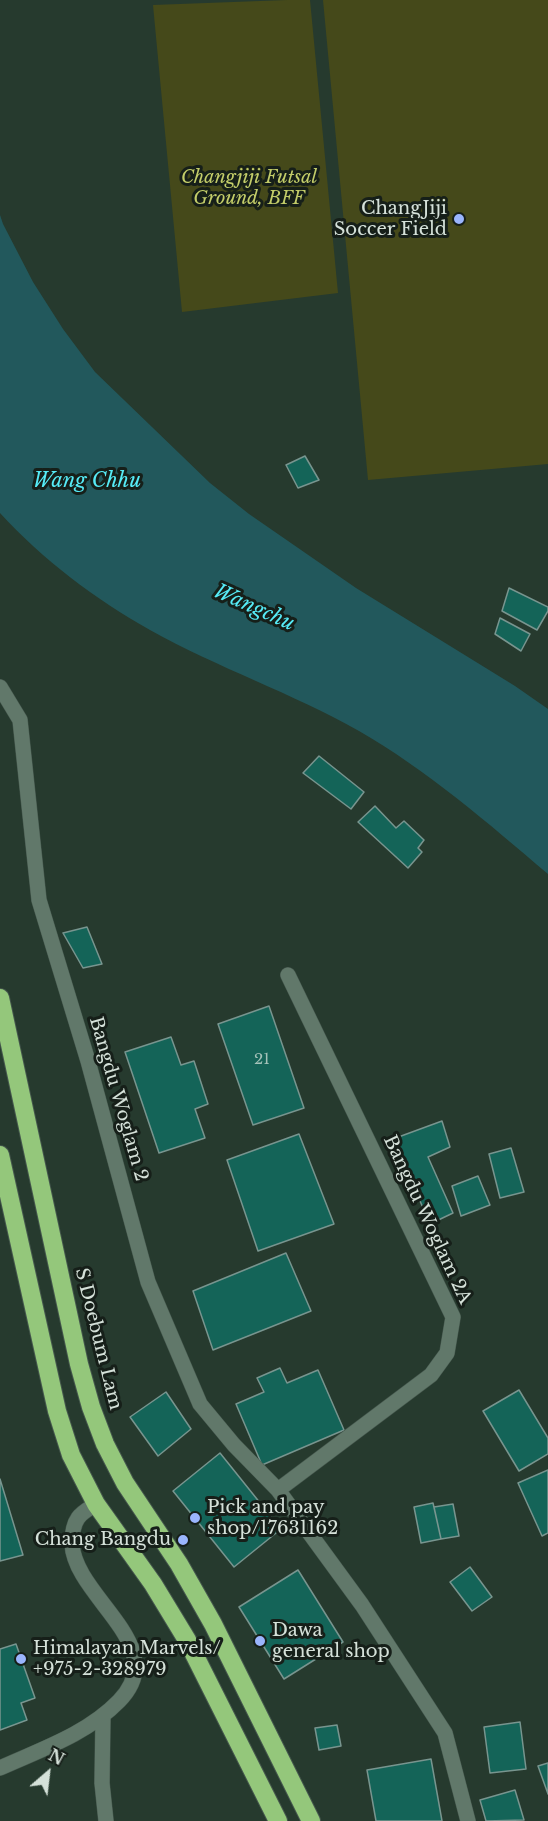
<!DOCTYPE html>
<style>
body{margin:0}
#map{position:relative;width:548px;height:1821px;overflow:hidden;background:#263a2e;font-family:"Libre Baskerville",serif}
canvas{display:block}
.north{position:absolute;left:18px;top:1743px;width:60px;height:60px;-webkit-text-stroke:4px #161f19;paint-order:stroke;rotate:28deg;font-size:16px;font-weight:700;line-height:24px;text-align:center;color:#d5e1d9}
.north::after{content:'';display:block;margin:auto;width:21px;height:27px;background:#d5e1d9;clip-path:polygon(50% 0,100% 100%,50% 72%,0 100%)}
</style>
<div id="map">
<canvas width="548" height="1821"></canvas>
<div class="north">N</div>
</div>
<script>
const ctx = document.querySelector('canvas').getContext('2d');
ctx.lineJoin = 'round';
function fillPath(path, color) { ctx.fillStyle = color; ctx.fill(path, 'evenodd'); }
function trace(path, color, width, dash) { ctx.strokeStyle = color; ctx.lineWidth = width; ctx.lineCap = dash ? 'butt' : 'round'; ctx.setLineDash(dash || []); ctx.stroke(path); }
function drawText(font, color, halo, rows, align = 'center') {
  ctx.font = font + ' "Libre Baskerville",serif'; ctx.lineWidth = 6; ctx.setLineDash([]); ctx.textBaseline = 'middle'; ctx.strokeStyle = halo; ctx.fillStyle = color; for (const [text, x, y, turn = 0] of rows) {
    ctx.save(); ctx.translate(x, y); ctx.rotate((+turn || 0) * Math.PI / 180); ctx.textAlign = isNaN(turn) ? turn : align; if (halo) ctx.strokeText(text, 0, 0); ctx.fillText(text, 0, 0); ctx.restore();
  }
}
fillPath(new Path2D(`
 M287,0H310L338,293L182,312L153,5Z
 M323,0H548V464L368,480Z`), '#45491a');
fillPath(new Path2D(`
 M0,215L3,224L33,282L63,329L95,372L210,483L249,514L356,588L515,686L548,709V874C488,823 427,770 359,731C292,693 218,668 150,630C95,599 43,560 0,513Z`), '#22585c');
const building = new Path2D(`
 M305,456L319,480L298,488L286,465Z
 M509,588L548,607V611L537,630L502,611Z
 M500,618L530,634L521,651L495,634Z
 M319,756L364,792L351,809L303,773Z
 M375,806L396,828L404,821L424,840L418,848L422,852L408,868L358,822Z
 M87,927L102,964L83,968L63,933Z
 M269,1006L304,1108L253,1125L218,1024Z
 M171,1037L181,1065L194,1061L208,1104L195,1109L205,1138L159,1153L125,1052Z
 M442,1121L450,1147L428,1157L453,1213L430,1224L393,1139Z
 M299,1134L334,1224L258,1251L227,1160Z
 M511,1148L524,1192L500,1198L489,1154Z
 M478,1176L490,1205L461,1216L452,1186Z
 M286,1253L311,1311L213,1350L193,1291Z
 M280,1368L287,1383L318,1370L344,1430L262,1465L236,1404L264,1392L257,1378Z
 M519,1390L548,1438V1454L519,1471L483,1411Z
 M166,1392L191,1429L158,1456L130,1417Z
 M220,1453L281,1529L234,1567L173,1491Z
 M548,1470V1533L542,1536L518,1483Z
 M0,1479L23,1555L0,1561Z
 M433,1503L441,1539L421,1543L414,1507Z
 M453,1504L459,1536L441,1539L434,1507Z
 M470,1567L492,1597L472,1611L450,1582Z
 M298,1570L343,1642L284,1679L239,1607Z
 M16,1644L35,1698L21,1703L27,1720L0,1730V1649Z
 M520,1722L526,1769L490,1773L484,1727Z
 M337,1725L341,1746L319,1750L315,1728Z
 M431,1759L442,1821H376L367,1770Z
 M548,1763V1794L538,1766Z
 M515,1790L524,1820L486,1821L480,1800Z`);
fillPath(building, '#146458');
trace(building, '#78958f', 1.5);
const minor = new Path2D(`
 M0,687L20,720L39,900L88,1061L148,1282L200,1404L234,1445L278,1490L362,1605L445,1733L468,1821
 M278,1490L431,1375L447,1353L453,1317L288,975
 M103,1716L102,1783L106,1821
 M0,1768C42,1749 87,1734 119,1701C173,1646 75,1598 72,1544C72,1535 73,1525 78,1518C82,1512 90,1508 96,1504`);
const highway = new Path2D(`
 M0,998L79,1364L91,1407L105,1444L125,1483L179,1564L213,1624L311,1821
 M0,1155L57,1411L71,1455L96,1504L153,1584L187,1640L278,1821`);
trace(minor, '#45574d', 16);
trace(highway, '#45574d', 20);
trace(minor, '#61786a', 15);
trace(highway, '#94c77b', 18);
for (const [x, y, r, color] of [
 [459,219,6,"#9ab5fd"],
 [195,1518,6,"#9ab5fd"],
 [183,1540,6,"#9ab5fd"],
 [260,1641,6,"#9ab5fd"],
 [21,1659,6,"#9ab5fd"]
]) { const dot = new Path2D(); dot.arc(x, y, r, 0, 2 * Math.PI); ctx.fillStyle = color; ctx.fill(dot); trace(dot, '#161f19', 2); }
drawText('15px', '#a5c2b9', null, [
 ["21",262,1060]
]);
drawText('italic 18px', '#c3cd69', '#161f19', [
 ["Changjiji Futsal",249,178],
 ["Ground, BFF",249,199]
]);
drawText('18px', '#d5e1d9', '#161f19', [
 ["ChangJiji",447,209,"right"],
 ["Soccer Field",447,230,"right"],
 ["Pick and pay",207,1508],
 ["shop/17631162",207,1529],
 ["Chang Bangdu",171,1540,"right"],
 ["Dawa",272,1631],
 ["general shop",272,1652],
 ["Himalayan Marvels/",33,1649],
 ["+975-2-328979",33,1670]
], 'left');
drawText('18px', '#d5e1d9', '#161f19', [
 ["Bangdu Woglam 2",118,1099,74],
 ["Bangdu Woglam 2A",427,1220,65],
 ["S Doebum Lam",98,1339,76]
]);
drawText('italic 20px', '#56ebf6', '#161f19', [
 ["Wang Chhu",87,481],
 ["Wangchu",254,608,24]
]);
</script>
